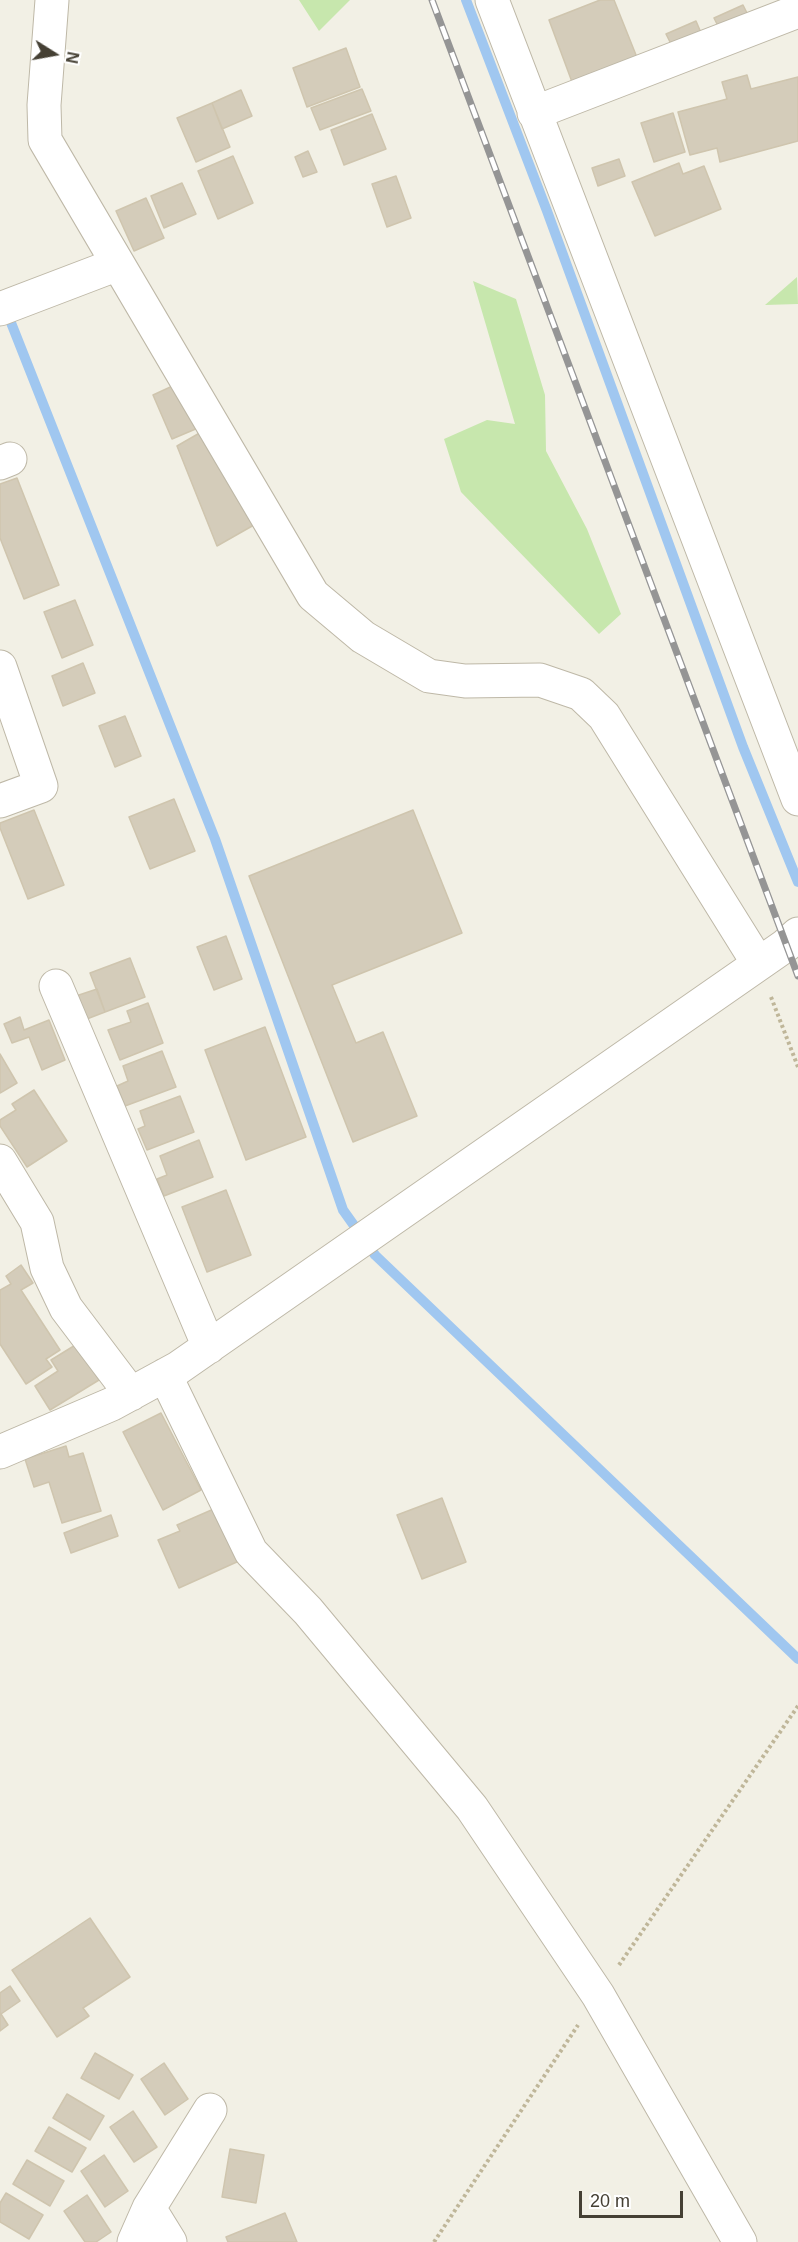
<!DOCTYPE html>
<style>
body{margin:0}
#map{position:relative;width:798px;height:2242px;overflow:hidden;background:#f2f0e5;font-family:Arial,sans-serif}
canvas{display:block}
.north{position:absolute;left:24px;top:24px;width:60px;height:60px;-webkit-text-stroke:4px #fff;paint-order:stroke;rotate:101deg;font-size:16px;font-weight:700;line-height:24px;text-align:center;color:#454034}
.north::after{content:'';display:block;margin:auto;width:21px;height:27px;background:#454034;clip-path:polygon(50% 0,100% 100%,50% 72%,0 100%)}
.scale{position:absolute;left:579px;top:2191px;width:104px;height:27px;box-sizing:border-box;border:3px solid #454034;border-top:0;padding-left:8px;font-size:18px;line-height:21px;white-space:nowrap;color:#454034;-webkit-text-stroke:4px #fff;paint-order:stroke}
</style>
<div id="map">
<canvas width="798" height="2242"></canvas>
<div class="north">N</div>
<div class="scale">20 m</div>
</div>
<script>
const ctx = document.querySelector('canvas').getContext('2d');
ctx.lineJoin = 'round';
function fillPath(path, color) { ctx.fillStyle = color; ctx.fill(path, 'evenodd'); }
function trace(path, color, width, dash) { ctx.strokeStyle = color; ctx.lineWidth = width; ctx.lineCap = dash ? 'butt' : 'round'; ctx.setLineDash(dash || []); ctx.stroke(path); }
fillPath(new Path2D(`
 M299,0H350L319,31Z
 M797,277L798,304L765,305Z
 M473,281L516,299L545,395L546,451L587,529L621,614L599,634L461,492L444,439L487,420L515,424Z`), '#c7e7ad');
trace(new Path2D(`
 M466,0L547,211L743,747L798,882
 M6,310L215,839L343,1210L375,1255L798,1659`), '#a0c7f0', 10);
const building = new Path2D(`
 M600,0H614L640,65L575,90L549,20Z
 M743,5L750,19L721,32L714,18Z
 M696,21L702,35L673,48L666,34Z
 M346,48L360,87L307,107L293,68Z
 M747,75L751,89L798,77V141L720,162L717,148L690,155L678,112L727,99L722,82Z
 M362,89L371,111L320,130L311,108Z
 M241,90L252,116L222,129L212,103Z
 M212,103L230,147L196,162L177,118Z
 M673,113L685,152L654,162L641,123Z
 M372,114L386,149L344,165L331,130Z
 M308,151L317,172L303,177L295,157Z
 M233,156L253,203L218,219L198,171Z
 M619,159L625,176L598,186L592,168Z
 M679,163L683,174L704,166L721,209L655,236L632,182Z
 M396,176L411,218L387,227L372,184Z
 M182,183L196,214L164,228L151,196Z
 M146,198L164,238L134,251L116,211Z
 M179,383L198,428L172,439L153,395Z
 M203,431L261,521L217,546L177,446Z
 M17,478L59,585L24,599L0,538V484Z
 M75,600L93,645L62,658L44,612Z
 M83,663L95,693L63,706L52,676Z
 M125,716L141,756L115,767L99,726Z
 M174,799L195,851L150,869L129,817Z
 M34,810L64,885L28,899L0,828V823Z
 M413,810L462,933L332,985L356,1043L383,1032L417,1116L353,1142L249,876Z
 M226,936L242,979L214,990L197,947Z
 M130,958L145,997L105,1012L90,973Z
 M97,989L105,1012L79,1022L70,998Z
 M148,1003L163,1043L120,1060L108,1030L131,1022L127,1011Z
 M20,1017L24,1030L49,1020L65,1060L42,1070L29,1037L12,1043L4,1024Z
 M265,1027L306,1137L246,1160L205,1050Z
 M162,1051L176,1087L125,1106L117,1086L128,1081L123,1066Z
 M0,1054L17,1083L0,1093Z
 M34,1090L67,1141L27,1167L0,1126V1120L16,1110L12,1104Z
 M180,1096L194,1132L147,1150L138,1129L145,1126L140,1111Z
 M199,1140L213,1177L164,1196L157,1179L167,1175L160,1156Z
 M226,1190L251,1255L207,1272L182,1207Z
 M21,1265L33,1283L21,1290L60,1350L46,1359L52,1367L26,1384L0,1344V1290L11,1284L6,1276Z
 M77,1344L99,1380L50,1410L35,1386L58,1371L51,1360Z
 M161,1413L201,1490L163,1510L123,1432Z
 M66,1446L69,1457L83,1453L101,1511L62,1523L49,1482L34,1487L25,1459Z
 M442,1498L466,1562L422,1579L397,1515Z
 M216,1508L239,1561L179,1588L158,1540L180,1531L177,1525Z
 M111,1515L118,1536L71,1553L64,1533Z
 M90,1918L130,1977L83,2008L89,2016L57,2037L12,1970Z
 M10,1986L20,2001L1,2014L8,2025L0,2031V1993Z
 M95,2053L133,2075L119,2099L81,2078Z
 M164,2063L188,2099L165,2115L141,2079Z
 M67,2094L104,2116L90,2140L53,2118Z
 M133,2111L157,2147L134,2162L110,2127Z
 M49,2127L86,2148L72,2172L35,2151Z
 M230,2149L264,2155L256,2203L222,2197Z
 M104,2155L128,2191L105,2207L81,2171Z
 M27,2160L64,2181L50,2206L13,2184Z
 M6,2193L43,2215L29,2239L0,2222V2203Z
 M87,2195L111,2232L96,2242H85L64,2211Z
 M285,2213L297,2242H228L226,2237Z`);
fillPath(building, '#d4ccba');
trace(building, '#cfc5ae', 1.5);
const minor = new Path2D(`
 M52,0L44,105L45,140L313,595L363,637L429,676L465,681L540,680L581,694L604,716L758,963
 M492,0L798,799
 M534,113L798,11
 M0,309L118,264
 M0,463L10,459
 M0,667L41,786L0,801
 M56,986L209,1347
 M0,1161L37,1222L47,1268L66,1308L131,1394
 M165,1375L251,1552L308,1611L472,1808L598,1995L740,2242
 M0,1452L112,1404L178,1368L786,945L798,934
 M149,2208L170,2242
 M134,2242L149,2208L210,2110`);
trace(minor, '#beb8a7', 35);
trace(new Path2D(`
 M771,997L798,1067
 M619,1965L798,1706
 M434,2242L578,2025`), '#bfb699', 4, [3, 3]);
trace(minor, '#fff', 33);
const rail = new Path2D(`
 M432,0L798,976`);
trace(rail, '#959595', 7);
trace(rail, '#fff', 4.5, [14]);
</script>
